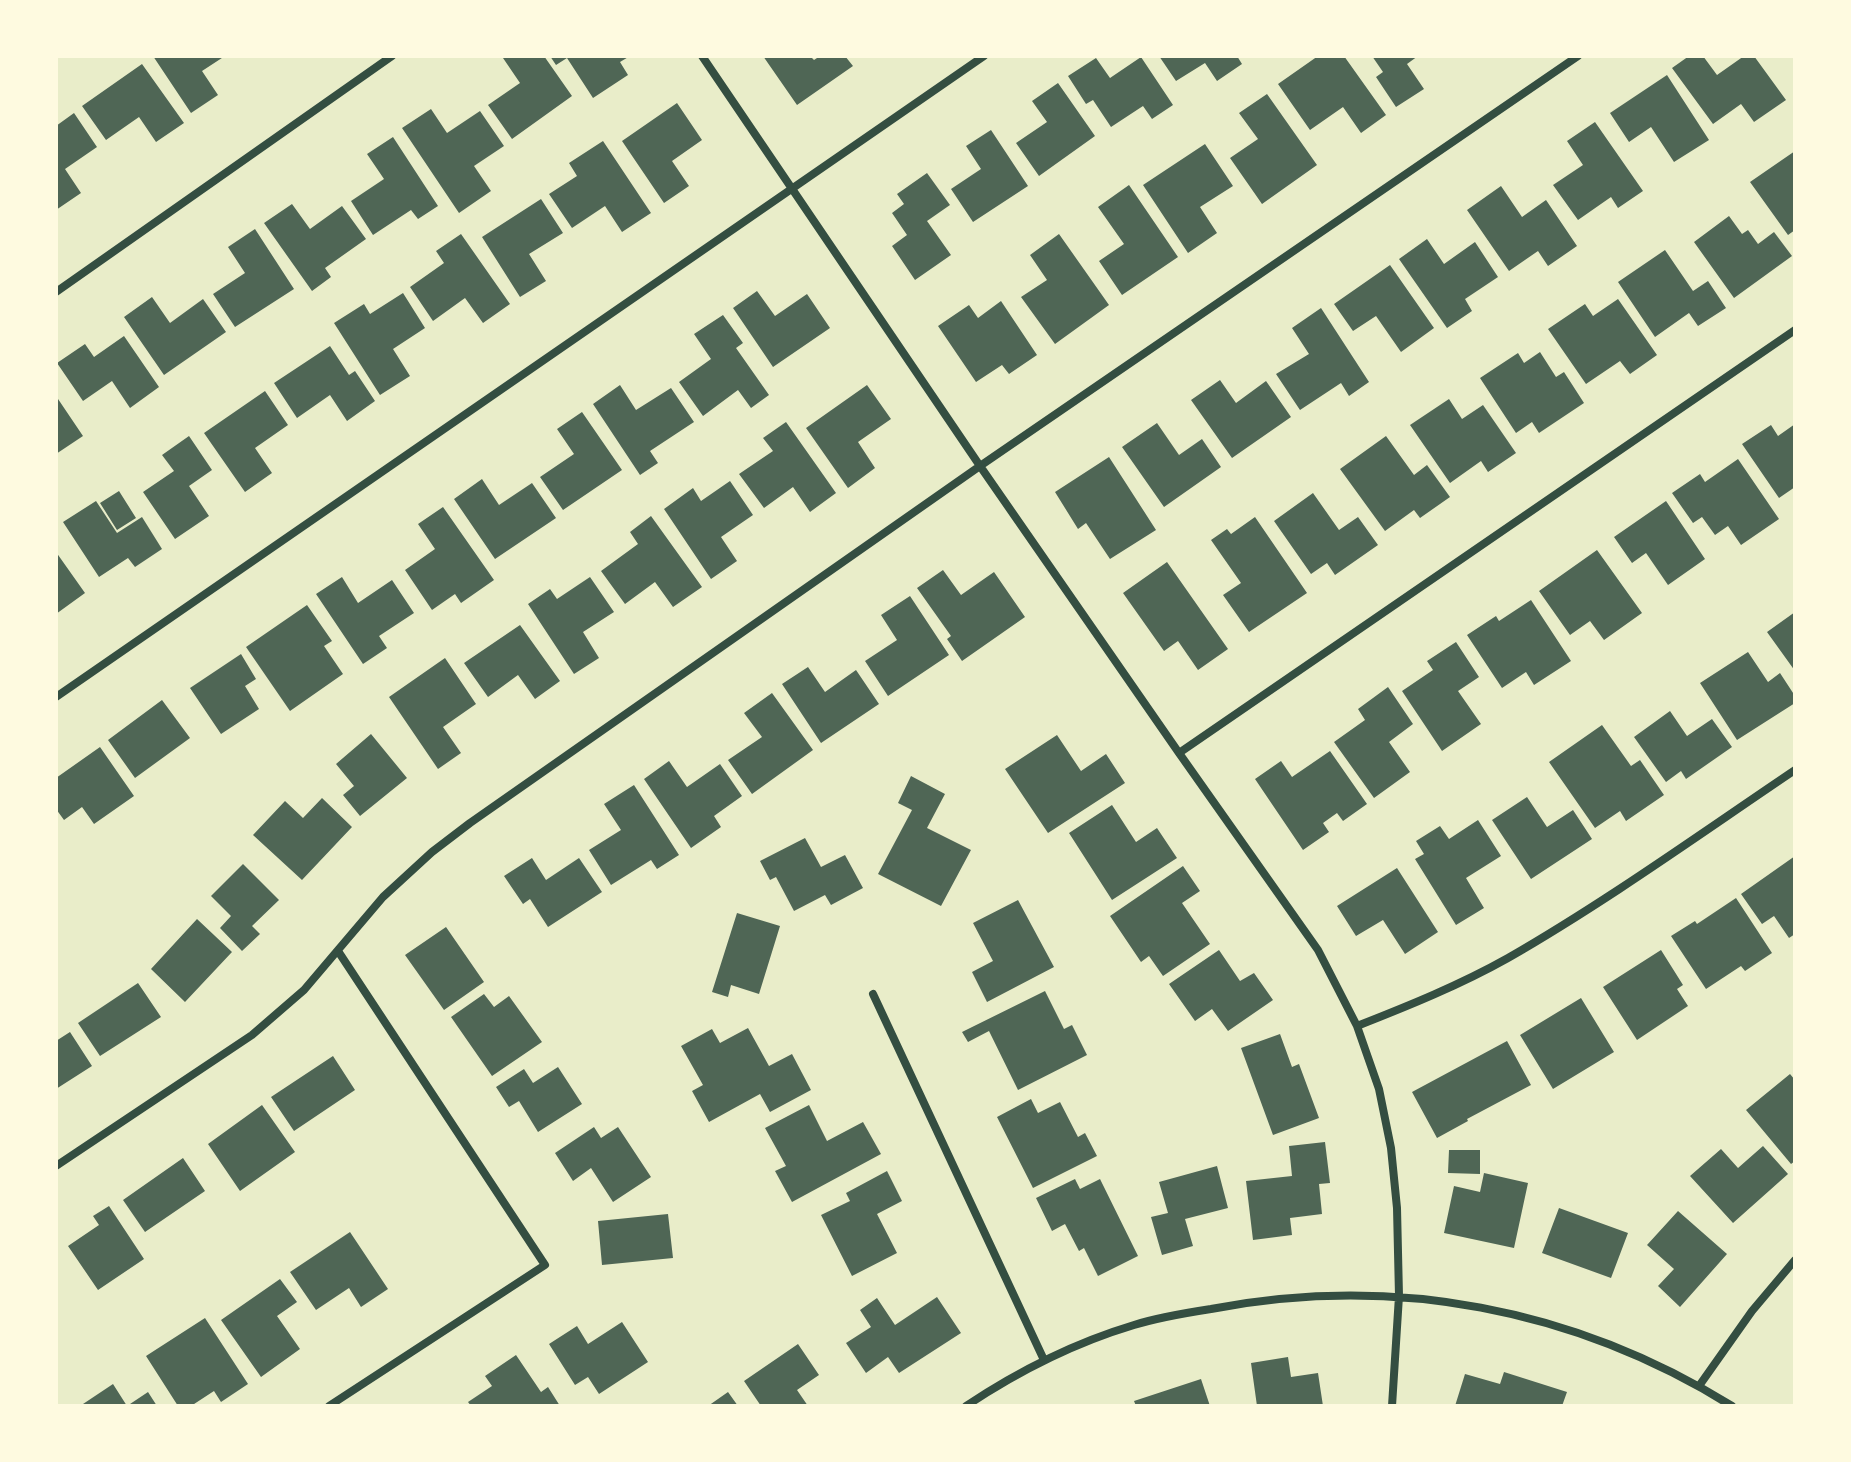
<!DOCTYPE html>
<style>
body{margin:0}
#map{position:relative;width:1851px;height:1462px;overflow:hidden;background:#e9edc9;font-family:Barlow,sans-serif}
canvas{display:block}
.frame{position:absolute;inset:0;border:58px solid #fefae0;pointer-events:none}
</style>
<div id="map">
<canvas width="1851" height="1462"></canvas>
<div class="frame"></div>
</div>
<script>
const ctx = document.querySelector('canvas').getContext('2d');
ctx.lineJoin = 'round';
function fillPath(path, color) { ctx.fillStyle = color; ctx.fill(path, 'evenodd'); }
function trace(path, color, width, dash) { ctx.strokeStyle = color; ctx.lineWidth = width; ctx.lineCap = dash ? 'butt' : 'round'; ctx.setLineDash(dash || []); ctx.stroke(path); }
fillPath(new Path2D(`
 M153,56H225L202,71L218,95L191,113Z
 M506,56H544L572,96L512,139L488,105L520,83L503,58Z
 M550,56H630L620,62L628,75L593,98L567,58L556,65Z
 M763,56H810L814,60L820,56H845L853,66L797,105Z
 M1159,56H1237L1242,64L1217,81L1205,63L1176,81Z
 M1318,56H1344L1386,115L1361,133L1343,107L1310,130L1278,84Z
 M1372,56H1418L1407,64L1424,89L1396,107L1376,77L1383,72Z
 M1689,56H1703L1717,75L1744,56H1754L1786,100L1754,122L1741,104L1713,124L1672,68Z
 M1141,57L1173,105L1152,119L1143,106L1111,127L1093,100L1086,104L1068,76L1096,58L1110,78Z
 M142,64L184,123L156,142L139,117L106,140L82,106Z
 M1667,75L1709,140L1674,162L1651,127L1629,142L1610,113Z
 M1058,83L1095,136L1039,176L1016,143L1047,122L1032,101Z
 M1267,94L1317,165L1262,204L1230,158L1258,139L1239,113Z
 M677,103L702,140L672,161L689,186L664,203L622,141Z
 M431,109L447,133L480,111L504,146L474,166L491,191L459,213L402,128Z
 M74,113L97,147L65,169L81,193L56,210V126Z
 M1595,122L1643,191L1618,208L1611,197L1578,220L1553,185L1583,165L1567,141Z
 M991,130L1028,186L973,222L951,189L981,169L966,146Z
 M393,137L438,206L418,219L411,210L373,235L351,201L384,179L367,154Z
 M603,141L651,213L622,232L605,206L572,228L549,194L577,176L569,163Z
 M1205,144L1233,186L1200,207L1217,233L1188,253L1143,185Z
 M1795,151V230L1788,235L1750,182Z
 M927,173L950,205L927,221L951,255L915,280L892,246L907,235L892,213L904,204L897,194Z
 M1129,185L1178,257L1122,295L1099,261L1124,244L1098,207Z
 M1501,186L1522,217L1546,200L1577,246L1548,266L1538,251L1509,271L1467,210Z
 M541,199L563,233L529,254L546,281L520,297L482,237Z
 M292,204L310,229L342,206L366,239L325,268L331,277L312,291L264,223Z
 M1729,216L1742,234L1748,230L1758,244L1774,232L1792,256L1734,298L1694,242Z
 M255,229L294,289L235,327L213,294L245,273L228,247Z
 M461,234L510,304L483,323L465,298L433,321L410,287L444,263L436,251Z
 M1059,234L1109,305L1055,344L1021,297L1047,280L1030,255Z
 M1427,239L1444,264L1475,242L1498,277L1465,299L1472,311L1447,328L1399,259Z
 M1665,250L1693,291L1708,281L1726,308L1698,326L1689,313L1655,337L1618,282Z
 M1390,265L1434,328L1401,352L1376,316L1353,331L1334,304Z
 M757,291L775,316L807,294L830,328L773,367L733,308Z
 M403,293L425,328L393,349L410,376L380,395L334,323L364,304L370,314Z
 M152,297L170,323L203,299L226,332L164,375L124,317Z
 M1618,299L1657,355L1630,374L1620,361L1586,384L1548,329L1585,304L1593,316Z
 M1001,301L1037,355L1009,374L1002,365L976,382L938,326L969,305L978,318Z
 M1321,308L1369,382L1349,396L1341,383L1300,410L1276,374L1309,354L1292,328Z
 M723,315L743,343L736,348L769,395L751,408L738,390L703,416L679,382L711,359L694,334Z
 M124,336L159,387L130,408L112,381L83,401L57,363L85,344L94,357Z
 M330,346L349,375L355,371L375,401L347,421L330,395L297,418L274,383Z
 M1540,352L1556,377L1564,372L1584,403L1539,433L1532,422L1516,433L1480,378L1518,353L1524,363Z
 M1220,380L1236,403L1266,381L1291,417L1232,458L1191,400Z
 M620,385L636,410L671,388L694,422L650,451L658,463L640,475L593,404Z
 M867,385L891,419L858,442L875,468L848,488L806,428Z
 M265,391L288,425L255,448L272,473L245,492L204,433Z
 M56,396L83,436L56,454Z
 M1449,399L1462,419L1483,405L1516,453L1488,472L1481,461L1450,483L1410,425Z
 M582,412L622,470L563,510L540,477L574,454L557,429Z
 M786,422L836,493L810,512L793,487L764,508L739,474L773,451L763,438Z
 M1157,423L1179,455L1202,439L1221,467L1164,507L1122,447Z
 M1795,424V487L1779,498L1742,444L1771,425L1778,436Z
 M189,436L212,470L189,486L209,516L175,539L143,492L174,471L162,455Z
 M1386,436L1414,475L1427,465L1450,497L1420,518L1414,510L1385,531L1340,469Z
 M1109,457L1156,530L1110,559L1086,523L1078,529L1055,492Z
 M1738,459L1779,519L1741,545L1728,526L1715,535L1702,517L1693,523L1672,493L1700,474L1705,482Z
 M482,479L499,505L532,483L556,518L495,559L454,499Z
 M730,481L753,515L721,537L737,561L711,579L664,509L693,488L701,501Z
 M119,491L136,518L117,530L100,503Z
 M1313,493L1339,530L1358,517L1378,545L1335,575L1327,563L1311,574L1274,521Z
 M96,501L117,533L142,517L162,549L135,567L128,558L99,577L63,522Z
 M1666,501L1705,559L1668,585L1646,553L1632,563L1614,537Z
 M443,507L494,580L461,603L455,594L432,610L405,570L435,549L418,524Z
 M651,516L702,587L673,607L655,582L625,604L601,571L638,544L630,532Z
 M1255,517L1307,593L1249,632L1223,595L1241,583L1211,540L1227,529L1231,534Z
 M1597,550L1642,613L1604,640L1590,621L1570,635L1539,591Z
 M56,552L85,593L56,614Z
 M1167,562L1228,649L1198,670L1178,641L1164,651L1123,593Z
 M943,570L961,595L994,572L1025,617L962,661L947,639L951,636L917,588Z
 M342,577L358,603L392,580L414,613L379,636L387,648L363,664L316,594Z
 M590,577L614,612L583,632L599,658L574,674L528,604L550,589L557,599Z
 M910,596L949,655L888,696L865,661L897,640L881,615Z
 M1531,600L1571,661L1534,685L1526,672L1502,688L1467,635L1496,616L1499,621Z
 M307,605L332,641L324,646L343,674L290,711L246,647Z
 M1795,612V671L1767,632Z
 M520,625L560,681L535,699L518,675L488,697L464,663Z
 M1456,642L1479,677L1458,691L1481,724L1442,751L1402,691L1433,670L1427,661Z
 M1748,652L1768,682L1780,673L1795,696V703L1737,740L1700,683Z
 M241,654L256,679L245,686L259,709L221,734L190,688Z
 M445,658L476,704L443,727L461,753L438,769L389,697Z
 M808,667L825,692L856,670L879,704L821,743L782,684Z
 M1388,687L1413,724L1389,742L1410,772L1374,798L1334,742L1365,720L1358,709Z
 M772,693L813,750L752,794L728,760L762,737L744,713Z
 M162,700L190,738L135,778L108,740Z
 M1670,711L1687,736L1712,719L1732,747L1686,779L1681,771L1666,782L1634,737Z
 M1602,725L1631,766L1640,760L1664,795L1626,821L1620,811L1595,828L1549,762Z
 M371,734L407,778L360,816L343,795L354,786L336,764Z
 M1057,735L1081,771L1106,754L1125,783L1048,833L1005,769Z
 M100,747L134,796L94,824L82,807L64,820L56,809V778Z
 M1330,751L1367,804L1343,821L1337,813L1323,823L1329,832L1303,850L1255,779L1281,761L1292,777Z
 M669,761L687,787L720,764L742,796L714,816L721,827L691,848L644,779Z
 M911,776L945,794L927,828L971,850L941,906L878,874L912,810L898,803Z
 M634,785L679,855L657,869L651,860L611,885L589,850L621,830L604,804Z
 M1527,797L1547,827L1573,810L1592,839L1531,879L1492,820Z
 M322,798L352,827L302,880L253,835L285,801L303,818Z
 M1112,805L1136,842L1157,828L1177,858L1112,900L1069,833Z
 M1478,820L1501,856L1466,878L1484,908L1456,925L1415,859L1424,854L1416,841L1440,826L1449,839Z
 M805,838L821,867L845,855L863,888L831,905L825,895L794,911L776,877L770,880L760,861Z
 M1795,856V934L1789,938L1774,916L1762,924L1741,894Z
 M532,858L546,880L579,858L602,892L548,927L530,899L523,904L504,876Z
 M243,864L279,900L252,926L260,934L242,951L220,928L231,916L211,896Z
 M1183,866L1200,891L1182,903L1210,944L1163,976L1149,956L1141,962L1110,916Z
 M1397,868L1438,932L1405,954L1383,920L1356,936L1337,906Z
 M1736,898L1772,953L1745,971L1741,966L1706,989L1671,936L1695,921L1697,924Z
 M1018,900L1054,967L987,1002L972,972L993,961L973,923Z
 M737,913L780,926L759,994L731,985L728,997L712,992Z
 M197,919L232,952L185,1002L151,969Z
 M446,927L484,982L444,1010L405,955Z
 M1219,950L1240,981L1254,973L1273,1000L1228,1031L1212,1009L1195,1021L1169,984Z
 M1661,950L1683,985L1677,989L1688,1006L1637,1040L1603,987Z
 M138,983L161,1017L100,1056L78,1023Z
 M1045,991L1064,1029L1072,1025L1087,1055L1018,1090L989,1031L968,1042L962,1032Z
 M484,994L494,1007L509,996L542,1042L492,1076L451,1017Z
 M1581,998L1614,1052L1553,1089L1520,1035Z
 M748,1028L769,1066L792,1054L811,1090L770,1112L760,1094L709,1122L692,1091L703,1085L681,1046L712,1029L720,1043Z
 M70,1032L92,1066L56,1089V1041Z
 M1280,1034L1292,1067L1299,1064L1319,1118L1273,1135L1241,1048Z
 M1507,1041L1531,1085L1467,1119L1468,1121L1437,1138L1412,1092Z
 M333,1056L355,1090L294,1131L271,1097Z
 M558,1067L582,1104L538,1132L519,1101L509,1107L496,1087L524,1069L533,1083Z
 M1790,1074L1795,1080V1161L1791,1164L1746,1110Z
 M1031,1099L1038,1113L1060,1102L1078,1137L1085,1133L1097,1156L1033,1188L997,1117Z
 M262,1105L295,1152L240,1191L208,1144Z
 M809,1105L827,1141L863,1122L881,1154L792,1202L775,1171L786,1166L765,1128Z
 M594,1127L601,1138L618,1127L651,1177L613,1202L591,1168L573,1181L555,1153Z
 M1325,1142L1330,1183L1319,1184L1322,1214L1290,1218L1292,1235L1253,1240L1246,1181L1292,1176L1289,1146Z
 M1763,1146L1788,1174L1733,1223L1690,1176L1721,1149L1738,1168Z
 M1449,1150H1480V1174L1448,1173Z
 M183,1158L205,1191L145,1232L123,1200Z
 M1217,1166L1228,1208L1185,1219L1193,1246L1162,1255L1151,1217L1168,1213L1159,1182Z
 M887,1171L902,1201L877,1214L897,1253L852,1276L821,1215L850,1201L846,1193Z
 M1484,1173L1528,1183L1514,1248L1444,1233L1454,1186L1480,1192Z
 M1075,1179L1080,1189L1100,1179L1138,1256L1098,1276L1084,1248L1079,1251L1065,1224L1052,1231L1036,1198Z
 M109,1206L144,1259L98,1290L68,1246L99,1225L93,1216Z
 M1559,1208L1628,1233L1611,1278L1542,1253Z
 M1678,1211L1727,1254L1680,1307L1658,1286L1674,1269L1647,1245Z
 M668,1214L673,1258L602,1265L598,1221Z
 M350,1232L388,1289L361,1307L349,1288L316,1310L290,1272Z
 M280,1279L297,1302L277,1316L300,1349L261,1377L221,1320Z
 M937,1297L961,1333L899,1373L888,1357L866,1373L846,1343L871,1327L860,1310L877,1298L895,1325Z
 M205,1318L248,1384L221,1402L214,1391L191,1406H178L146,1356Z
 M622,1322L648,1362L599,1394L588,1377L575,1385L549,1344L577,1326L588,1344Z
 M798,1344L819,1375L797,1390L808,1406H761L744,1381Z
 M516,1355L541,1392L548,1387L560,1406H471L468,1402L492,1386L485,1376Z
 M1288,1357L1291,1377L1318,1373L1323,1406H1257L1251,1363Z
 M1504,1372L1567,1392L1562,1406H1455L1465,1374L1500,1384Z
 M1201,1379L1210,1406H1136L1134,1401Z
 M113,1384L127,1406L148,1392L157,1406H80Z
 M728,1392L738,1406H708Z`), '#4f6655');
trace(new Path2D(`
 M702,56L980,466L1179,753L1318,950L1357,1026L1379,1089L1391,1148L1397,1208L1399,1296L1392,1406
 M56,292L392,56
 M56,697L984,56
 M1179,753L1795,330
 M873,994L1044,1360
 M1357,1026C1408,1006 1460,985 1508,958C1607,901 1700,834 1795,770
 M56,1166L252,1035L304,990L383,897L432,852L470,823L980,466L1578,56
 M1699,1386L1752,1311L1795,1260
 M329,1406L545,1265L338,951
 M966,1406C1017,1372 1074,1343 1134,1325C1159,1317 1185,1313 1211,1309C1394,1274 1574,1308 1732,1406`), '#344e41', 8);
</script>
